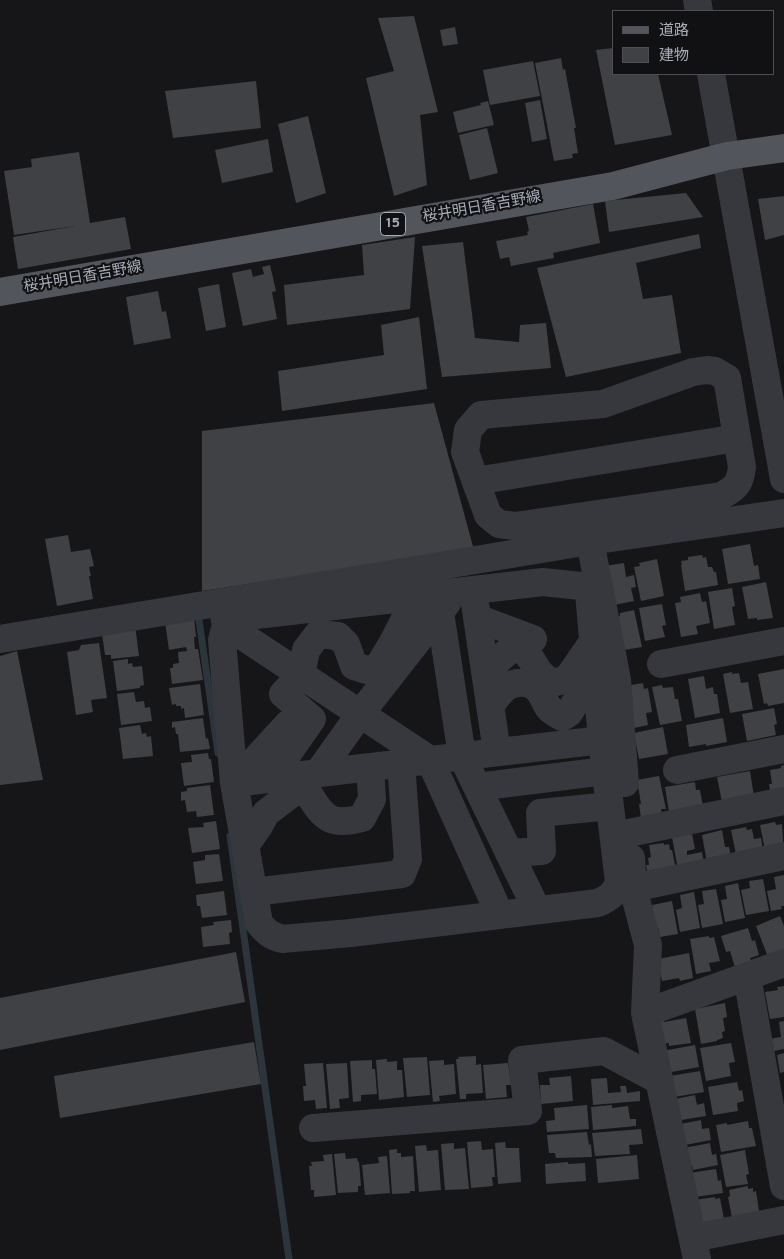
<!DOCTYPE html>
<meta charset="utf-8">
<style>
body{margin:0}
#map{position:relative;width:784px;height:1259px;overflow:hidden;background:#161618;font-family:Overpass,"Noto Sans JP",sans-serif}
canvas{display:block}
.legend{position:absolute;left:612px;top:10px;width:162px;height:65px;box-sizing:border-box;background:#111113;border:1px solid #4d4f55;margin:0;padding:6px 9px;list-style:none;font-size:15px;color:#a8adb8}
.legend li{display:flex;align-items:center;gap:10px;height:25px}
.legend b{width:25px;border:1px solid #4d4f55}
</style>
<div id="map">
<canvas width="784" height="1259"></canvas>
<ul class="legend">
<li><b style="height:6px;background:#53555c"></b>道路</li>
<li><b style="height:14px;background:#404145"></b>建物</li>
</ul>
</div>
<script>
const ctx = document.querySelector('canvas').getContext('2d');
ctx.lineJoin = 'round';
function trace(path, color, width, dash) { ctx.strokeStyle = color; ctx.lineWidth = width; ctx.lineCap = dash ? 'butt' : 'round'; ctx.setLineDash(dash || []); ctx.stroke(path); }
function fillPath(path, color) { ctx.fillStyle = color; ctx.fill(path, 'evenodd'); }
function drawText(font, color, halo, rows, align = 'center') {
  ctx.font = font + ' Overpass,"Noto Sans JP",sans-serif'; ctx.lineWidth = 4.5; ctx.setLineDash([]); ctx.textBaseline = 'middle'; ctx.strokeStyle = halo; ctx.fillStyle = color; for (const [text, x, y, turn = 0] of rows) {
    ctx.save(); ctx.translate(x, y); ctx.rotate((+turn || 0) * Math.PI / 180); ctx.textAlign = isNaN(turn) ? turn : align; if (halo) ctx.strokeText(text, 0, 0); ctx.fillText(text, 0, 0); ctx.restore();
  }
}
trace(new Path2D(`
 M199,620L218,753
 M230,836L289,1259`), '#2c353c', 7);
fillPath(new Path2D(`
 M414,16L438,112L420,115L427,185L394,196L366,78L394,71L378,18Z
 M455,27L458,44L443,46L440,30Z
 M613,48V74H658L672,135L615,145L596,50Z
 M561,58L563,70L565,69L576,128H574L578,153L572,154L573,158L554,161L535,63Z
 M533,61L540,96L490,105L483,70Z
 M256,81L261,128L173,138L165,91Z
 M540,100L547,139L532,142L525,103Z
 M488,101L494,125L458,133L453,112L481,105L480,103Z
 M308,116L326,193L296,203L278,124Z
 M487,128L498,173L470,180L459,135Z
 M268,139L273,172L222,183L215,150Z
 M79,152L90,223L125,217L131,249L18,269L13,237L75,226L14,235L4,171L32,167L31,159Z
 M686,193L703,217L609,232L605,201Z
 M784,196V235L765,240L758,199Z
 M593,204L600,243L553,253L554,258L511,266L509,257L500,259L496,241L528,235L527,232L529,231L526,217Z
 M699,234L701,248L636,263L643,299L672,295L681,353L566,377L537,268Z
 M415,237L410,309L287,325L284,285L364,275L362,245Z
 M463,242L475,338L519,342L520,325L546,323L551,368L442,377L422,246Z
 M270,265L276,291L272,292L277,319L243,326L232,273L251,269L253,277L264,274L262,267Z
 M219,284L226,327L206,331L198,288Z
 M158,291L162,312L166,311L171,338L134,345L126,297Z
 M419,317L427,389L282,411L278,371L384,355L381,325Z
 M434,403L474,550L202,591V431Z
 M68,535L71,552L90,549L94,566L89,567L91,576H89L93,599L57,606L45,539Z
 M750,544L754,566L758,565L760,579L728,584L722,549Z
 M702,555L703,558L706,557L708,567H712L714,572H716L718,585L685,591L681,565H682L681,561L688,560V557Z
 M657,559L664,596L641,601L634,567L640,566L639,563Z
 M624,563L626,577L634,575L636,587L631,588L634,601L609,606L598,567Z
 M766,582L773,618L757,620V618L748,619L742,587Z
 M732,588L735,606L732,607L735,625L714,629L708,592Z
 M700,593L702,602L706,601L710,623L696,626L698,634L681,637L675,603L681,602L680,597Z
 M662,604L666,625L662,626L665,637L645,641L639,608Z
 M634,610L642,647L618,651L612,618L620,616V613Z
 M194,618L196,637H194L195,649H198L203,680L172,684L170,668H173V664L179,663L178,652L187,651L186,647L169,650L165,622Z
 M135,625L139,656L111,659V655H105L102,634Z
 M99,643L107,698L91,700L93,712L76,715L67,652L79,650L81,645Z
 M17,651L43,780L0,785V656Z
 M128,659V664L132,663L133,667L142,666L144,685L140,686V688L117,691L113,661Z
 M784,669V703L768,706L767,703L764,704L758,674Z
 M732,672V674L739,673L741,683L748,682L753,709L730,713L723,674Z
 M704,676L706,689L713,687L714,694H717L720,713L695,718L688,679Z
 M643,683L644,689L648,688L652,712L646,713L648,725L634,728L626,686Z
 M200,684L204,715L185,718L184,708L181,709V706H176V704L172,705L169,688Z
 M662,685L663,688L673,687L675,699H678L682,721L660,725L652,687Z
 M134,692L136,702L144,701L145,708L150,707L152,721L121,725L117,694Z
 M774,708L777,724L774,725L776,735L747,741L742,714Z
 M203,718L206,739L208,738L210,749L180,752L178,734H176L175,727L172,728V722Z
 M723,718L727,742L706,746V744L689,747L686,725Z
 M140,725L142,734L146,733L147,737L151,736L153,756L123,759L119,728Z
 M663,727L668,754L639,759L634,733Z
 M208,753L209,759H211L214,782L184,786L181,763L192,762L191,755Z
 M784,765V793L771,796L769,784H772L770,770L781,768V766Z
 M750,771L754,797L722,802L717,777Z
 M659,776L666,809H661L662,814L641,818L639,804H641L637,780Z
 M695,782L696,790H700L703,806L669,812L665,787Z
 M210,785L214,815L197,817L196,811L187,812L185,800L181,801V792L187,791V788Z
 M216,821L220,849L192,853L188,828L204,827L203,823Z
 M775,822L776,825L782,824L784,855H766L760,825Z
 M746,827L747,830L752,829L754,839L761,838L764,856L738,864L731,830Z
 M722,830L725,847H729L732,864L708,868L702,835Z
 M692,834L695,849L687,851V855L702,852L705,870L679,875L672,837Z
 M664,843V845L669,844L670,850H672L677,875L649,880L646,865H649L648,858L651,857L649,845Z
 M219,854L223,881L196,884L193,862L205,860V855Z
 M784,875V906H781L782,909L771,911L767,891L776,889L774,877Z
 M763,879L769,911L746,915L741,890L750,888L749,881Z
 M738,883L745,918L725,922L721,900L727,899L725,886Z
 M716,889L723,924L702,928L698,905L704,904L702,891Z
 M224,891L227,915L202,918L200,906H197L196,895Z
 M694,892L700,928L680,932L676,910L682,908L680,895Z
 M672,901L678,934L660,937L658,927L656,928L652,905Z
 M780,916L784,926V951L768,957L756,926Z
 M231,920L232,932L229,933L230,944L203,947L201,927L214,925L213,922Z
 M748,928L752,941L755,940L759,955L750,958L753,966L736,971L730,951L726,952L721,936Z
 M709,936V938L714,937L720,961L709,963L711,971L696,974L690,939Z
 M236,952L245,1002L0,1050V998Z
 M689,953L693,978L680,981L679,978L662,981L658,959Z
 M784,986V1017L770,1019L765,992L778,990L777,987Z
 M725,1003L727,1017L723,1018L725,1031L722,1032L723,1038L717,1040V1041L701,1044L695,1009Z
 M686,1018L691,1043L669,1046V1043L657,1045L653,1021L664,1020V1022Z
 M784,1021V1049L774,1051V1047H771L769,1039L781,1037L779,1022Z
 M254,1042L261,1084L60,1118L54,1076Z
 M731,1043L735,1062L729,1063L731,1076L706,1081L700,1048Z
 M695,1045L699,1067L666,1073L662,1051Z
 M784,1053V1072L780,1073L777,1055Z
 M476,1056V1065L481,1064L483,1093L466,1094V1099H460L456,1059H459L458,1057Z
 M427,1057L430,1095L407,1097L403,1058Z
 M387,1059V1062L397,1061V1070H402L404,1097L379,1100L376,1060Z
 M372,1060V1069H375L377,1094L361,1095V1101L353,1102L350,1061Z
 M444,1060V1065L454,1064L456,1094L439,1096L440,1101L433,1102L429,1061Z
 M323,1063L327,1108L316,1109L315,1100L304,1101L303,1086H306L304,1064Z
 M347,1063L349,1098L339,1099L340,1108L330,1109L326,1064Z
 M508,1063L511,1085H506L507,1097L486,1099L483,1065Z
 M700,1071L704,1092L668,1098L664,1077Z
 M571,1076L573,1101L541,1104L540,1085H550L549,1078Z
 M607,1078L608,1093L621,1092L620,1086H626L627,1093L640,1091V1101L593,1105L591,1079Z
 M737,1082L739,1091L742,1090L744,1101L737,1103L738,1111L713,1115L708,1087Z
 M695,1095L697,1105L704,1103L706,1116L675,1121L666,1101Z
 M587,1105L589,1129L547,1132L546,1121L555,1120L554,1108Z
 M612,1105V1108L628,1106L630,1119H636V1126L593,1130L591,1107Z
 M701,1120L702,1129L709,1128L711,1140L680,1146L670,1126Z
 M748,1121L749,1128H752L756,1146L721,1152L716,1125L727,1123V1125Z
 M641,1129L643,1144L629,1145L630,1154L595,1156L592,1133Z
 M587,1132L589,1145L591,1144L592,1157L556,1158L555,1153H549L547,1135Z
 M481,1141L482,1150L493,1149L495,1177H492L493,1186L471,1188L467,1142Z
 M505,1142L506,1148H519L521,1182L498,1184L495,1143Z
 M454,1143V1149L465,1148L469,1189L445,1190L441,1144Z
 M710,1143L712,1155L716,1154L718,1165L693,1170L692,1165L683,1166L678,1149Z
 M426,1145L427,1151L438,1150L441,1190L419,1192L415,1146Z
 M397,1149V1153H401V1157L413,1156L415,1191H410V1193L392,1194L389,1150Z
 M745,1150L749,1174L746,1175L748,1184L726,1187L720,1155Z
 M345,1153L346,1159L357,1158L358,1162H359L361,1186H358V1192L338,1193L334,1154Z
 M332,1154L336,1195L314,1197V1190H311L309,1166H312L311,1162L324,1161L323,1155Z
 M637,1155L639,1179L598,1183L596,1159Z
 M387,1156L390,1193L365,1195L362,1165L379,1163L378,1157Z
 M568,1162V1164L585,1163L586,1181L546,1184L545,1164Z
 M716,1169L718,1181L721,1180L723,1193L695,1197L682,1174Z
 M748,1186V1189L753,1188V1192L756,1191L760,1217L732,1218L728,1197L730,1196L729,1190Z
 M715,1197V1199L720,1198L725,1224L706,1230L688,1201Z`), '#404145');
trace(new Path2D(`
 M697,0L699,11
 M711,74L784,479
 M707,370L715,371L727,378L742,467C740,484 736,488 721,496L515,526L499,524L488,515L465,452L468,430L481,415L603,404L693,372Z
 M476,481L737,438
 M590,541L617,680L625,783
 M543,582L581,586L589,593L602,740L619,882C615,894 609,898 598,903L351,933L282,939C271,936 266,932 259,923L234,783L222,640L226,625L247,616Z
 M473,590L497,752
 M223,611L226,625L430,760L500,915
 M440,612L462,756L537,910
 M477,618L533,639
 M0,639L590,541L784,513
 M661,664L784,641
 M485,672C493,665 501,657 509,651C523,642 531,659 537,669C541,675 546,679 551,683C557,682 562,681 567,678C571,675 588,648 593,642
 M490,706C495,700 499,693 505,688C516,680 532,681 540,692C549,707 544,707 562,717L569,713L586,685L596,676
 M677,770L784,749
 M318,773L360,714L447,603
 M270,779L312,719L283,694L301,675L306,650L318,634L338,636L346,644L354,666L367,670L378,667L392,644L416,597
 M234,783L602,740
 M234,783L288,724
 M477,787L605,771
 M629,833L784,801
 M245,846L259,826L266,813L295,791L309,794C324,820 333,826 362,818L372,799L370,767
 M509,853L542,851L540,813L610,806
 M631,858L633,888L648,945L645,1013L697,1259
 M633,888L784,856
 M254,892L402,874L408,859L401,763
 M747,976L784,1186
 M645,1013L784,963
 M313,1128L528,1111L522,1060L604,1051L660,1081
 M693,1238L784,1220`), '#37383d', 28);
trace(new Path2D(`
 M0,292L613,186L727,156L784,148`), '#53555c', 28);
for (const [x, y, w] of [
 [393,224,25]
]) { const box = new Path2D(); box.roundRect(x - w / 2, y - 11.5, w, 23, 4); ctx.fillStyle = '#111113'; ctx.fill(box); trace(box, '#a8adb8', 1); }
drawText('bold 14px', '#a8adb8', null, [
 ["15",393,224]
]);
drawText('15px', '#a8adb8', '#111113', [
 ["桜井明日香吉野線",482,208,-10],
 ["桜井明日香吉野線",83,278,-10]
]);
</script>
